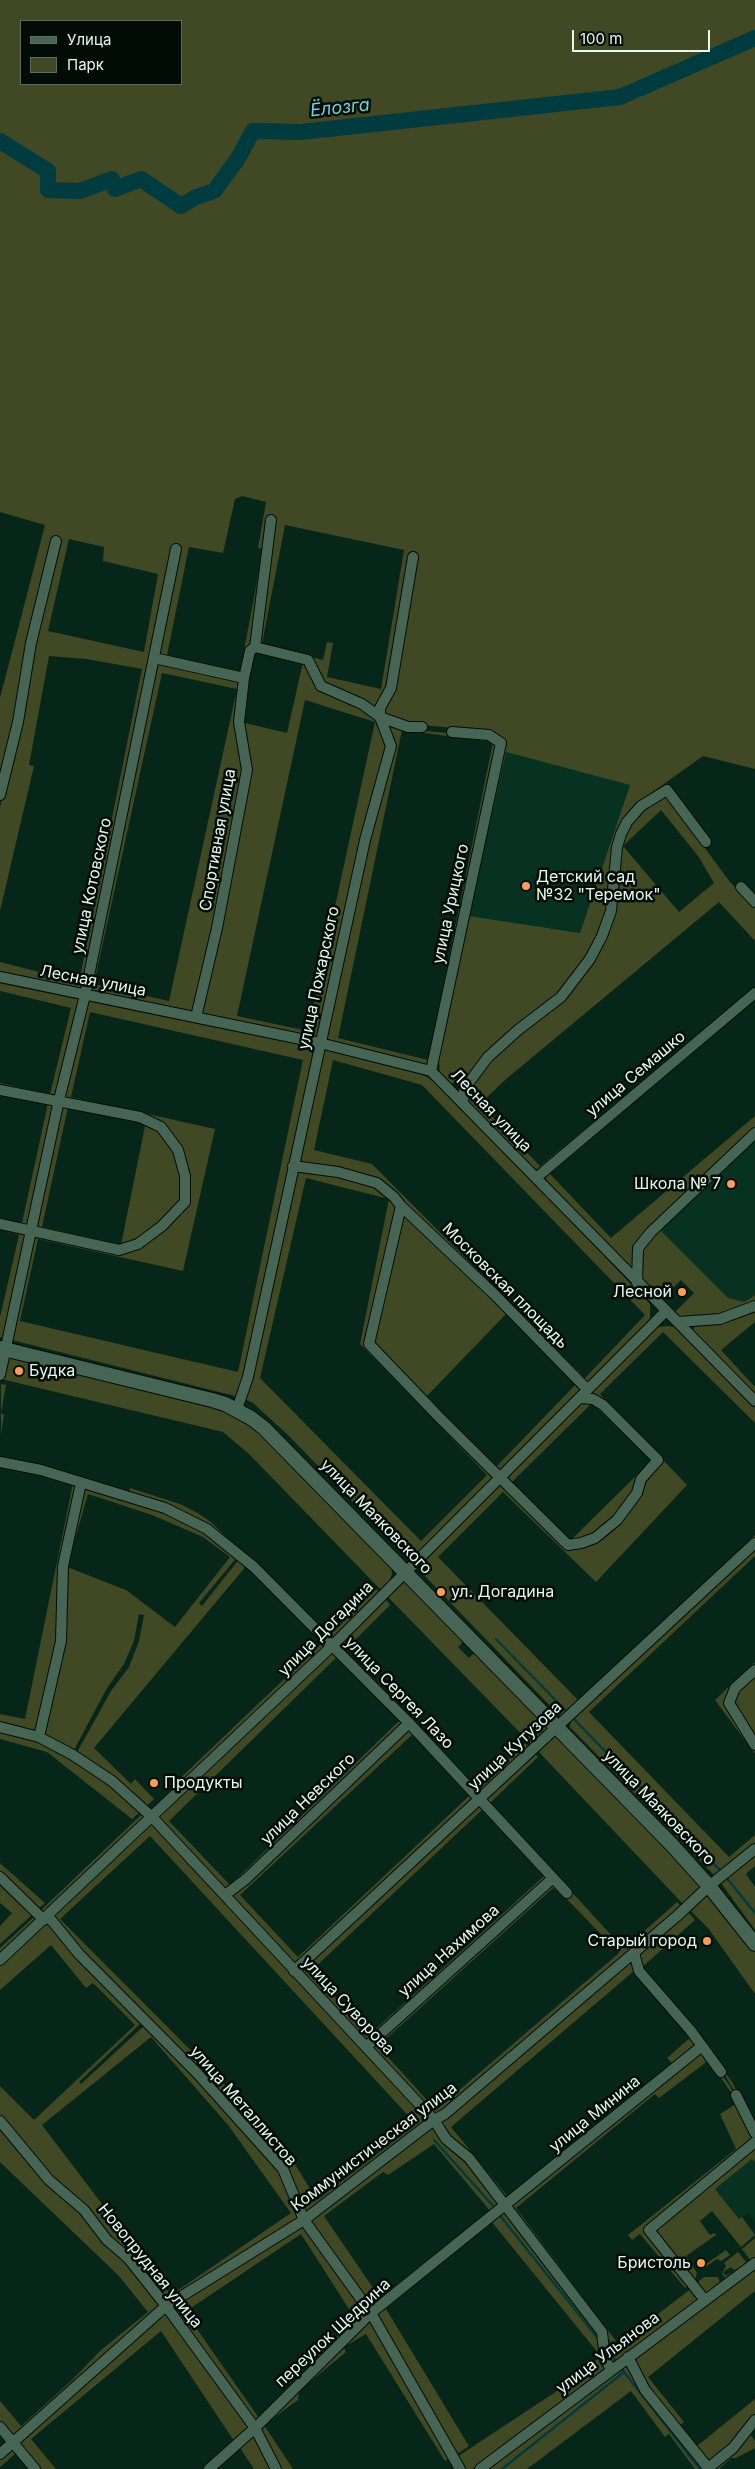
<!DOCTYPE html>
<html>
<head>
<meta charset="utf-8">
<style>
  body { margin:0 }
  #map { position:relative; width:755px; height:2469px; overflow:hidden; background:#062619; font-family:Inter,sans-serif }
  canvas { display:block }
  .legend { position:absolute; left:20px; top:20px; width:162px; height:65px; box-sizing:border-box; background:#020c07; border:1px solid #5d6a63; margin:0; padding:6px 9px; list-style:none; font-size:15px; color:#e6f8ee }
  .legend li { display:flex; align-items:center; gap:10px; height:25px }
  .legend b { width:25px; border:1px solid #5d6a63 }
  .scale { position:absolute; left:572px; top:30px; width:138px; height:22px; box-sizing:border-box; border:2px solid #e6f8ee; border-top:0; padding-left:6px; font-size:15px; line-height:18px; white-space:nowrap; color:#e6f8ee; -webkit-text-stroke:4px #020c07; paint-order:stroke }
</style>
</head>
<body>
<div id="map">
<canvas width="755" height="2469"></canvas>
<ul class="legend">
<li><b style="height:6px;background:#466555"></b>Улица</li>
<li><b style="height:14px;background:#404923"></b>Парк</li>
</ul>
<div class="scale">100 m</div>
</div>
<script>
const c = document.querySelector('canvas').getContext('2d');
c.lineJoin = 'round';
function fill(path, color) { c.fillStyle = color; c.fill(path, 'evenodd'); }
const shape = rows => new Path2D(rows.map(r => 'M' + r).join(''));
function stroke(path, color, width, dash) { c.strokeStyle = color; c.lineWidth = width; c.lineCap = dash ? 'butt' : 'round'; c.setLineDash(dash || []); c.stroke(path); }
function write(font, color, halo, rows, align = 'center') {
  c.font = font + ' Inter,sans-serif'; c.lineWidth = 5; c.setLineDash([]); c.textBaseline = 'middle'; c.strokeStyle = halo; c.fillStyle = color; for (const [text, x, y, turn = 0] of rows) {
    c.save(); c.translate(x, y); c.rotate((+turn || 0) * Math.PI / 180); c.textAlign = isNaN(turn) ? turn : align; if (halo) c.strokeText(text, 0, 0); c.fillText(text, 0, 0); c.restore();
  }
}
fill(shape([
  [506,752,630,784,580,933,469,916],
  [755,1138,755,1295,744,1302,728,1298,660,1230],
  [752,2159,755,2162,755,2223,748,2213,740,2219,715,2189]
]), '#073221');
fill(shape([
  [0,0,755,0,755,769,703,756,640,801,625,820,607,906,600,930,588,953,561,992,462,1084,451,1083,440,1073,438,1051,503,742,456,728,409,724,383,716,389,687,378,713,323,684,309,658,252,644,242,676,157,657,83,991,0,973,0,962,79,982,142,669,86,659,49,656,29,765,34,766,0,911,0,807,21,723,15,721,0,783,0,698,45,525,0,512],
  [21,21,181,21,181,84,21,84],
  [242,496,266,502,258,548,263,549,240,672,167,655,189,547,223,553,235,499],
  [285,525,404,550,381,689,327,677,333,643,327,642,323,660,262,644],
  [69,539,104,547,103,561,158,574,144,652,48,631],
  [506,752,630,785,580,933,469,916],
  [256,648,307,660,321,689,339,695,379,719,386,733,388,747,363,840,318,1039,200,1015,249,768,241,722,246,679,252,651],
  [255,651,303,662,287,733,241,722],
  [305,700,375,722,308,1031,237,1016],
  [157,661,241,680,244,772,215,927,193,1014,88,992],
  [162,673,237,689,169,1001,94,984],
  [385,721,407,729,488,737,498,744,431,1060,427,1066,324,1041,366,841,393,746,390,730],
  [402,730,493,742,428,1060,338,1038],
  [667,797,730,882,755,908,755,941,719,902,505,1080,480,1104,540,1166,755,988,755,990,540,1170,535,1169,470,1105,467,1099,468,1091,479,1072,520,1034,564,999,615,912,619,893,622,839,639,813,659,799],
  [661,810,698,856,714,883,679,912,623,846],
  [0,980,81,997,57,1097,0,1087,0,1083,50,1094,71,1008,0,991],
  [755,996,755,1000,550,1174,611,1238,755,1116,755,1129,634,1247,632,1270,548,1184,546,1178,547,1172],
  [87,998,316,1047,239,1397,8,1339,32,1234,120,1253,186,1202,187,1174,163,1125,61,1098],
  [90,1012,303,1060,238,1372,20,1321,38,1239,183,1271,215,1129,71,1097],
  [323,1048,419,1073,439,1083,650,1304,650,1318,644,1327,585,1384,378,1182,297,1164],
  [333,1060,422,1085,645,1315,585,1378,372,1164,314,1150],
  [56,1101,28,1228,0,1219,22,1223,48,1103],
  [61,1102,140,1119,160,1130,175,1151,183,1175,183,1200,138,1242,119,1248,33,1228],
  [68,1107,136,1120,145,1126,121,1245,42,1227],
  [296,1170,338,1174,376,1186,398,1207,367,1345,494,1477,413,1557,407,1558,289,1436,253,1403,243,1398],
  [306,1178,389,1199,360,1344,487,1475,421,1541,260,1378],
  [402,1211,493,1296,582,1388,498,1473,372,1343],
  [507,1313,576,1384,496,1467,426,1397],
  [0,1226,27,1231,3,1338,0,1337,0,1317,19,1235,0,1230],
  [660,1230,728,1298,744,1302,755,1295,755,1300,734,1310,710,1316,677,1317,674,1313,694,1293,681,1280,670,1291,666,1287,656,1296,642,1282,641,1257,644,1246],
  [755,1311,755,1322,721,1350,755,1387,755,1396,693,1331,695,1326,716,1325],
  [668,1326,678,1328,755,1408,755,1423,663,1332,600,1394,687,1485,596,1582,503,1492,438,1557,578,1700,755,1535,755,1539,567,1714,560,1716,418,1569,419,1562,650,1332,659,1327],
  [592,1403,651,1461,570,1541,511,1483],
  [10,1355,206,1403,248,1421,391,1563,392,1574,389,1582,382,1591,249,1454,223,1432,1,1379,5,1362],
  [1,1384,6,1385,1,1413,4,1415,1,1434],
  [73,1483,79,1485,61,1565,59,1640,37,1734,0,1725,0,1714,25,1719],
  [83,1486,163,1509,206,1531,238,1556,199,1603,202,1606,240,1558,323,1639,247,1565,94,1748,131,1784,135,1779,154,1799,145,1808,114,1779,76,1754,111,1691,129,1667,139,1641,144,1615,139,1614,134,1641,124,1664,107,1688,73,1752,42,1736,62,1641,65,1567],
  [88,1494,152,1515,203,1537,230,1557,175,1627,126,1590,67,1567],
  [130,1488,180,1504,196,1512,211,1522,257,1567,208,1527,129,1492],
  [755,1547,755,1556,589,1712,729,1857,755,1835,755,1843,714,1875,570,1727,571,1718,703,1598],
  [408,1581,461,1635,462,1643,458,1647,469,1658,473,1654,481,1656,550,1726,547,1732,533,1746,387,1596,399,1584],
  [376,1589,380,1593,331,1642,327,1638],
  [385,1598,390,1605,342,1653,336,1647],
  [324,1641,328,1644,184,1782,173,1785],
  [333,1649,406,1723,225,1892,158,1821,158,1816],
  [338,1656,400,1720,230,1885,169,1821],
  [755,1662,755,1754,715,1700],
  [409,1725,478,1799,295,1968,228,1895],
  [413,1734,470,1795,298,1957,240,1895],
  [0,1729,39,1740,111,1784,141,1811,132,1819,47,1752,0,1739],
  [558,1734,702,1886,684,1905,537,1750,551,1737],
  [525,1743,531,1749,481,1796,476,1791],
  [534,1753,538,1757,490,1803,624,1949,677,1902,682,1907,435,2117,370,2046,552,1880,484,1799],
  [553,1888,564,1896,619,1953,436,2110,378,2046],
  [481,1802,550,1878,367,2044,298,1970],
  [483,1809,544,1876,369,2035,311,1971],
  [143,1813,145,1819,44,1914,39,1912],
  [150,1824,156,1825,430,2120,307,2216,285,2168,81,1952,54,1920,54,1915],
  [150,1836,416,2124,317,2200,280,2140,60,1919],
  [755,1854,755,1866,746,1874,755,1887,755,1930,721,1883],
  [0,1863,45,1903,37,1910,0,1874],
  [0,1881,33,1914,0,1944,0,1926,12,1913,0,1903],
  [708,1893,755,1950,755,1994,708,1928,688,1908],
  [686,1910,695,1920,640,1969,697,2033,732,2082,755,2126,719,2065,640,1968,638,1952],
  [35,1916,37,1921,0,1955,0,1948],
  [50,1924,142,2022,79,2082,81,2084,146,2024,281,2171,301,2217,166,2304,51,2178,0,2116,0,2086,34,2120,135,2025,93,1983,86,1988,51,1945,0,1990,0,1966,45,1925],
  [151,2037,228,2125,291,2213,171,2295,42,2125],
  [632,1958,700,2046,507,2202,447,2137,437,2121],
  [634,1971,692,2036,667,2058,673,2064,508,2197,451,2127],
  [702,2048,730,2086,755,2136,755,2162,752,2159,715,2189,739,2219,742,2217,755,2235,741,2247,712,2211,700,2221,710,2235,714,2233,716,2235,686,2256,697,2273,695,2280,685,2288,640,2234,632,2240,628,2235,736,2149,720,2114,736,2104,734,2097,709,2060,659,2098,655,2094,516,2208,616,2341,606,2349,606,2341,510,2206],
  [433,2123,467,2159,502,2204,372,2311,311,2225,310,2220],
  [434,2144,491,2212,424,2266,422,2264,380,2298,324,2216,383,2172,388,2175],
  [0,2125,126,2259,163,2307,14,2441,0,2423,0,2401,21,2426,70,2382,101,2350,148,2312,119,2276,0,2162],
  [503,2210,599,2333,601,2352,599,2354,491,2221,386,2309,469,2446,457,2454,374,2313],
  [301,2226,306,2227,368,2314,320,2358,317,2353,356,2320,301,2234,185,2312,259,2418,255,2426,169,2308],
  [755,2238,755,2258,751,2261,742,2249],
  [726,2250,730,2255,721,2261,717,2259,703,2269,700,2268],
  [738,2252,748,2264,734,2270,731,2267,723,2272,726,2276,731,2272,727,2278,725,2278,722,2273,726,2266,724,2263],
  [755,2268,755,2291,648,2377,684,2422,680,2425,697,2446,755,2399,755,2417,732,2447,709,2465,647,2388,637,2365,636,2355],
  [704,2277,718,2277,720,2283,704,2295,699,2287,699,2281],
  [692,2288,699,2298,611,2364,607,2353],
  [166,2310,252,2428,206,2469,203,2469,234,2441,161,2331,31,2439,56,2469,38,2469,16,2443],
  [370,2316,451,2457,445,2461,366,2334,344,2347,346,2352,299,2391,298,2400,264,2425,293,2469,278,2469,257,2429],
  [602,2356,605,2368,472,2469,466,2469,462,2465,457,2457,554,2393],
  [623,2365,630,2367,705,2469,695,2469,669,2434,665,2437,631,2391,527,2469,486,2469],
  [753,2426,750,2434,755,2441,755,2448,736,2458,731,2458,719,2469,711,2469],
  [254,2431,274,2469,254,2469,240,2448],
  [13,2447,32,2469,28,2469,15,2454,0,2467,0,2458]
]), '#404923');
stroke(shape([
  [496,1639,568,1713],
  [572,1717,721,1871],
  [725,1876,755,1913],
  [434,2140,495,2208],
  [498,2213,596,2336,600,2338],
  [605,2339,609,2341,613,2357,618,2364],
  [621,2368,700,2469],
  [502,2469,624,2372]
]), '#003b40', 2.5);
stroke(shape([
  [0,141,48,171,48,190,80,191,112,179,115,189,141,179,181,206,196,197,214,191,237,160,253,131,301,132,620,97,755,38]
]), '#003b40', 16);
const street = shape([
  [255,647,308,660,321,686,362,704,380,717,408,727,422,727],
  [154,658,244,678],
  [0,795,18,722,31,643,56,541],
  [741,887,755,902],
  [0,977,320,1043,431,1071,755,1401],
  [196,1017,217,928,247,770,239,722,244,678,250,651,255,647,271,520],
  [431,1071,501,743,489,735,452,732],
  [0,1090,140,1117,161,1127,178,1150,185,1176,185,1202,162,1226,138,1244,119,1250,0,1224],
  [463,1103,464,1089,488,1057,518,1030,561,997,590,959,602,936,611,911,617,847,621,834,627,822,641,806,667,790,706,842],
  [293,1166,338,1172,377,1183,394,1197,401,1206,495,1295,587,1389],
  [536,1178,755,993],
  [401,1206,369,1344,439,1417,568,1545,581,1543,595,1538,617,1520,637,1493,641,1479,658,1460,603,1405,593,1399,579,1398],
  [637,1283,638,1248,651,1232,755,1133],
  [678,1322,720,1319,755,1306],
  [0,1375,59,1100,85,995,176,549],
  [237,1409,248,1377,365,840,391,746,380,717,380,708,391,688,413,557],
  [0,1462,41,1470,165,1508,207,1529,254,1567,409,1723,567,1893],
  [755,1670,735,1688,729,1703,755,1745],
  [0,1727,39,1737,73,1755,112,1781,152,1817,434,2120,446,2139,469,2158,602,2332,605,2360,611,2369],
  [39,1737,61,1641,63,1566,81,1483],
  [0,1877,44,1920],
  [225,1895,246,1879,409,1723],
  [48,1916,79,1954,197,2073,283,2169,304,2220,371,2313,460,2469],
  [634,1953,639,1971,691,2031,721,2072],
  [0,1960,332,1646,665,1312],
  [294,1971,755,1543],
  [366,2047,553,1878],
  [736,2095,755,2133],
  [0,2121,49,2180,84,2210,107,2240,128,2258,166,2306,255,2428,276,2469],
  [704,2299,649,2230,755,2142],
  [628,2357,645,2390,709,2469],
  [0,2427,35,2469],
  [0,2454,166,2306,304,2220,434,2120,445,2114,677,1916,709,1886,755,1849],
  [209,2469,255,2428,371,2313,702,2046],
  [480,2469,755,2263],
  [707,2469,733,2448,755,2420]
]);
const secondary = shape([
  [0,1348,212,1400,225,1404,251,1418,264,1428,672,1845,709,1886,755,1944]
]);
stroke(street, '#000e06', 12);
stroke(secondary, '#000e06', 16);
stroke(street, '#466555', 10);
stroke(secondary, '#466555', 14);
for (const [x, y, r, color] of [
  [526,886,5,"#fc9d53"],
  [731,1184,5,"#fc9d53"],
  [682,1292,5,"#fc9d53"],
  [19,1371,5,"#fc9d53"],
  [441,1592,5,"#fc9d53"],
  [154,1783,5,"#fc9d53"],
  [707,1941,5,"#fc9d53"],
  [701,2263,5,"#fc9d53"]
]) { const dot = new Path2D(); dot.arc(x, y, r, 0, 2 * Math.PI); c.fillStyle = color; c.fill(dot); stroke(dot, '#020c07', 2); }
write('16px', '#e6f8ee', '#020c07', [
  ["Спортивная улица",218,840,-80],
  ["улица Котовского",92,886,-78],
  ["улица Урицкого",451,904,-78],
  ["улица Пожарского",319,978,-78],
  ["Лесная улица",93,981,11],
  ["улица Семашко",636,1074,-40],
  ["Лесная улица",491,1111,46],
  ["Московская площадь",505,1286,45],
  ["улица Маяковского",376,1517,46],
  ["улица Догадина",326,1629,-45],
  ["улица Сергея Лазо",399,1693,46],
  ["улица Кутузова",515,1746,-43],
  ["улица Невского",308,1799,-44],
  ["улица Маяковского",659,1808,46],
  ["улица Нахимова",449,1951,-42],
  ["улица Суворова",348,2006,47],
  ["улица Металлистов",243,2106,49],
  ["улица Минина",595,2114,-39],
  ["Коммунистическая улица",374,2147,-37],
  ["Новопрудная улица",150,2266,51],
  ["переулок Щедрина",333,2333,-43],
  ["улица Ульянова",608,2353,-37]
]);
write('16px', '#e6f8ee', '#020c07', [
  ["Детский сад",536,877],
  ["№32 \"Теремок\"",536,895],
  ["Школа № 7",721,1184,"right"],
  ["Лесной",672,1292,"right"],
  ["Будка",29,1371],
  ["ул. Догадина",451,1592],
  ["Продукты",164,1783],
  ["Старый город",697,1941,"right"],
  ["Бристоль",691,2263,"right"]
], 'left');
write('italic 18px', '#6ad4de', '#020c07', [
  ["Ёлозга",340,108,-6]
]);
</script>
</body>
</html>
